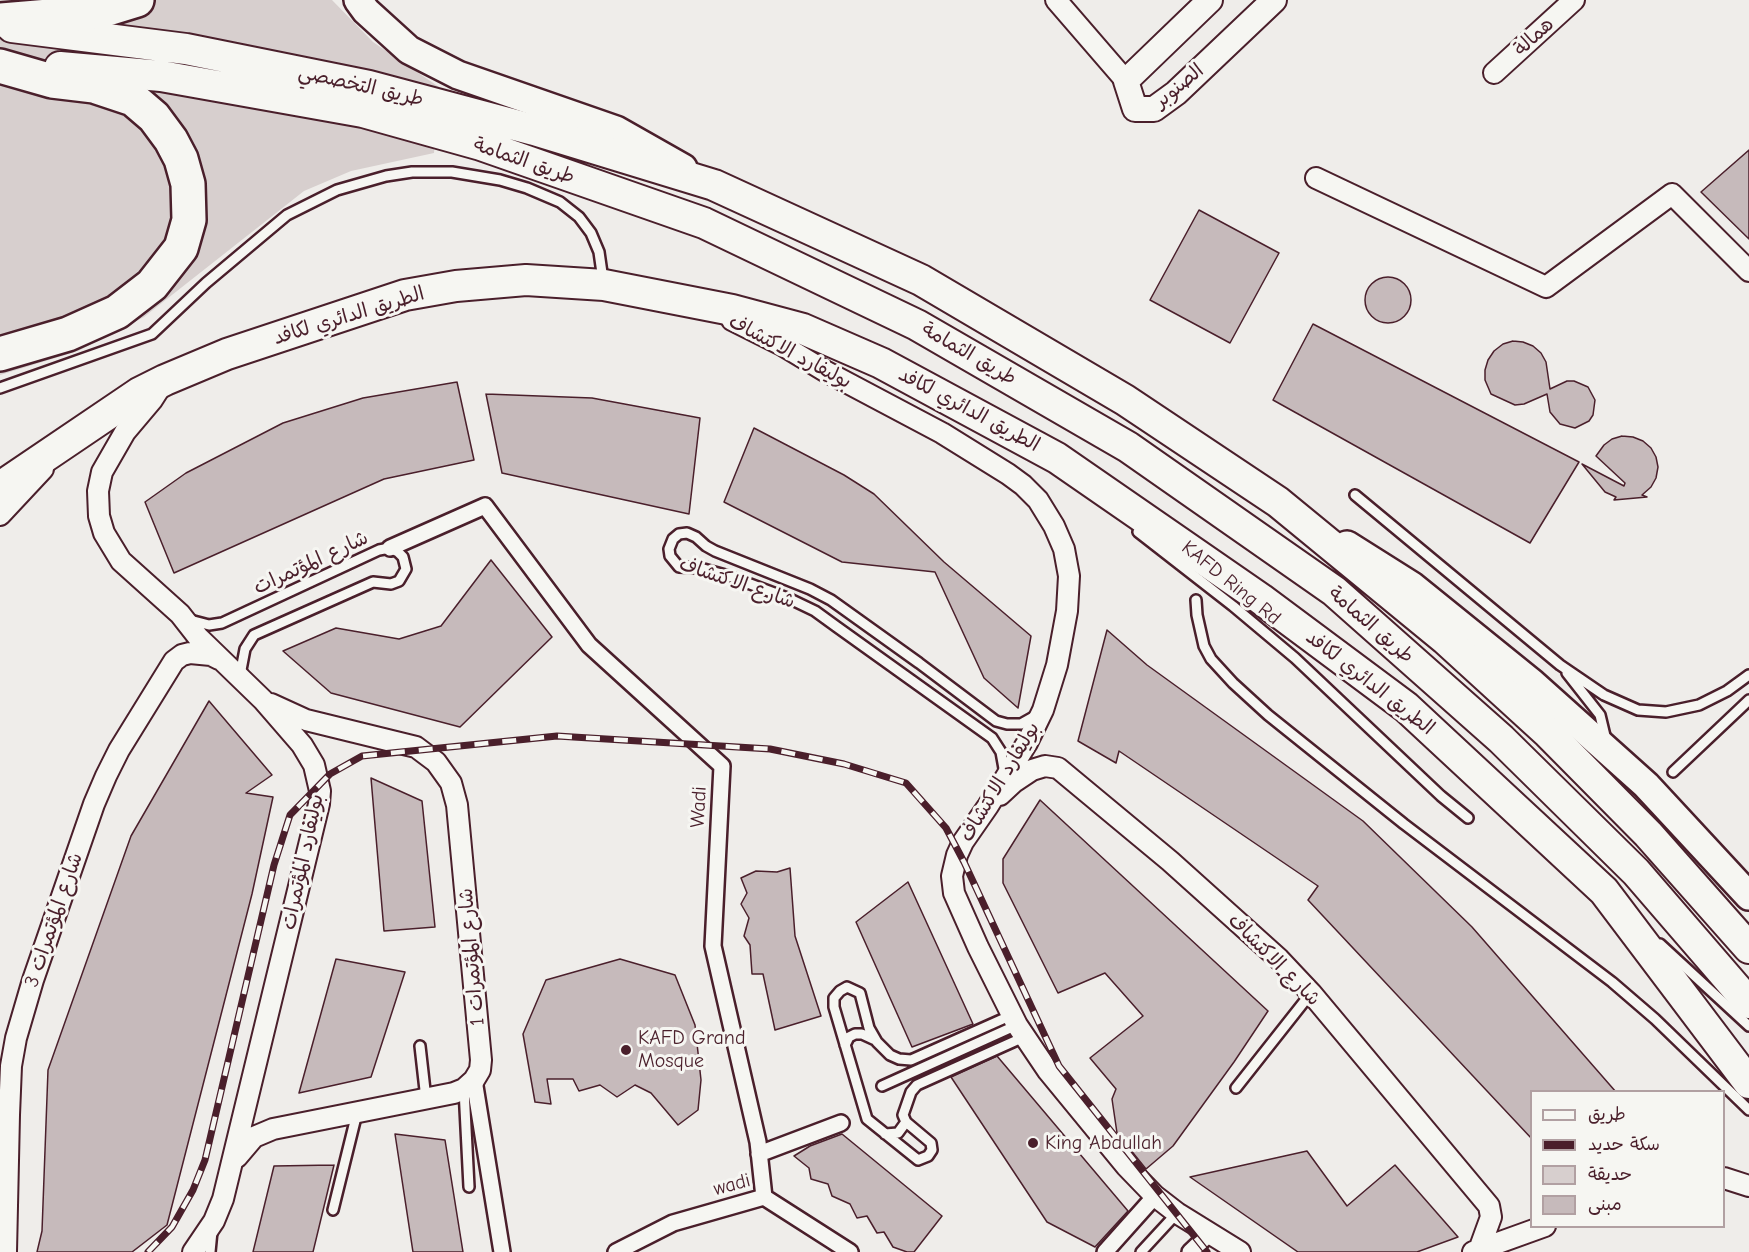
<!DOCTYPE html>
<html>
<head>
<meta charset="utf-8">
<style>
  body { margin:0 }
  #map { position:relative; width:1749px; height:1252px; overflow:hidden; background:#efedea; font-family:"Comic Neue","Playpen Sans Arabic",sans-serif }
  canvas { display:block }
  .legend { position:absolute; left:1530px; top:1090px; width:195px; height:138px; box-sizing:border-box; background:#f6f6f2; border:2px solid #b1a0a2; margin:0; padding:8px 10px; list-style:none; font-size:18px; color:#4a1f2b }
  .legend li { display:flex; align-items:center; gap:12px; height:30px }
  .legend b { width:30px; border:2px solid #b1a0a2 }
</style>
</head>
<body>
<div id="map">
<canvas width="1749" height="1252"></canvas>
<ul class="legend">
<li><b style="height:8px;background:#f6f6f2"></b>طريق</li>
<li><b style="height:8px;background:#4a1f2b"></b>سكة حديد</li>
<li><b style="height:16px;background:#d7cfce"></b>حديقة</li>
<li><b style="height:16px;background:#c6babb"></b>مبنى</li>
</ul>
</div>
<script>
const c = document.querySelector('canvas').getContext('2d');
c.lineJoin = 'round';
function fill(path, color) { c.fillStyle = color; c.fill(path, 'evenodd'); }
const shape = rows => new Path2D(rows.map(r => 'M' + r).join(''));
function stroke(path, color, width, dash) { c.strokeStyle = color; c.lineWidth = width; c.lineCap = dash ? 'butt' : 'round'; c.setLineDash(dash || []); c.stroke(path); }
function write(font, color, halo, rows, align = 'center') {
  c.font = font + ' "Comic Neue","Playpen Sans Arabic",sans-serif'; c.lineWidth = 6; c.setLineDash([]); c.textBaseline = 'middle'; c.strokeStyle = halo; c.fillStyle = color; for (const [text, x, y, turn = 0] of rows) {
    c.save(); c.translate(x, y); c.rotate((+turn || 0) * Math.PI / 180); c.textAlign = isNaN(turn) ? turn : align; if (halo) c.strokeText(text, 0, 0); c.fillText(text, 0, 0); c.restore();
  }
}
fill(shape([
  [0,0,332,0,373,42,439,87,434,153,351,171,304,191,144,317,78,351,0,375]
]), '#d7cfce');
const building = shape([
  [1749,150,1749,239,1701,192,1749,150],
  [1199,210,1279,253,1230,343,1150,300,1199,210],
  '1365 300a23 23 0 1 1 46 0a23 23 0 1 1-46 0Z',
  [1313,324,1579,462,1530,543,1273,400,1313,324],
  [1513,341,1523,342,1533,346,1541,353,1546,362,1550,389,1567,381,1574,381,1588,387,1595,400,1593,415,1589,421,1575,428,1560,424,1550,412,1547,394,1524,404,1515,405,1491,394,1485,380,1485,370,1488,360,1494,351,1503,344,1513,341],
  [457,382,474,460,384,479,174,573,145,502,186,473,283,423,363,398,457,382],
  [486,394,592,398,700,418,689,514,502,473,486,394],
  [754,428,844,475,874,494,944,562,1031,636,1018,708,984,678,935,572,842,562,724,502,754,428],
  [1622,436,1633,437,1643,441,1651,448,1656,457,1658,467,1656,478,1651,487,1642,495,1647,497,1614,500,1616,497,1605,492,1582,464,1624,486,1625,483,1596,456,1604,445,1612,439,1622,436],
  [491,560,552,637,460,727,331,693,283,651,336,628,399,639,441,626,491,560],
  [1107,630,1147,665,1363,821,1472,927,1616,1092,1532,1092,1532,1139,1308,900,1318,886,1119,751,1116,763,1078,741,1107,630],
  [209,701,272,775,246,793,273,797,252,894,167,1225,132,1252,37,1252,42,1231,48,1070,131,836,209,701],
  [371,778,422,801,435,927,384,931,371,778],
  [1040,800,1268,1011,1234,1062,1173,1146,1146,1169,1117,1133,1112,1099,1116,1089,1090,1058,1143,1016,1105,973,1058,993,1003,883,1003,859,1040,800],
  [790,868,795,936,821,1016,775,1030,763,974,752,974,750,945,744,936,749,918,741,904,747,893,741,878,756,871,777,872,790,868],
  [908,882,973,1024,912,1047,856,922,908,882],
  [336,959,405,972,371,1077,299,1093,336,959],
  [620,959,675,975,695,1025,701,1080,698,1110,678,1125,651,1093,635,1085,617,1097,600,1085,579,1091,573,1079,547,1079,551,1104,535,1102,523,1034,546,980,620,959],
  [997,1056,1128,1211,1095,1247,1047,1222,951,1077,997,1056],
  [395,1134,445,1140,463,1252,413,1252,395,1134],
  [842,1134,942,1216,914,1252,907,1252,893,1247,884,1232,877,1233,867,1216,857,1218,850,1204,832,1196,828,1184,811,1179,809,1168,794,1156,810,1146,842,1134],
  [1307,1151,1347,1206,1395,1165,1458,1237,1417,1252,1298,1252,1190,1177,1307,1151],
  [334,1165,313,1252,253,1252,274,1166,334,1165]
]);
fill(building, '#c6babb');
stroke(building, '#4a1f2b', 1.5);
const service = shape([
  [0,388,152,334,206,283,287,215,337,190,386,176,412,172,452,172,500,180,527,188,560,202,579,217,591,233,599,252,603,280],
  [1355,495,1560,665,1604,695,1638,710,1666,712,1699,705,1727,691,1749,675],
  [1138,532,1233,606,1295,658,1441,796,1468,818],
  [1196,600,1197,615,1204,646,1211,659,1233,683,1268,715,1404,824,1612,982,1655,1019,1749,1110],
  [190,620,209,625,222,623,379,550,390,548,398,552,403,557,406,569,399,581,391,584,373,582,254,635,245,649,241,670,244,677],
  [1567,673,1600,715,1606,740],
  [1673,772,1749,700],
  [1005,774,1001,752,992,738,837,627,815,611,790,599,729,576,700,568,679,567,670,556,669,549,673,539,679,534,687,533,696,537,706,546,715,551,810,589,831,600,919,663,996,721,1007,724,1021,724,1037,715],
  [1660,944,1749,1026],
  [1012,1015,911,1060,899,1059,890,1055,877,1042,869,1028,860,993,847,987,840,991,834,998,834,1007,867,1119,918,1160,928,1156,932,1150,931,1143,906,1122,903,1115,911,1092,917,1085,1024,1037],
  [845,1045,849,1037,855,1034,862,1034,875,1040],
  [420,1046,426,1099],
  [882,1086,1017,1025],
  [1236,1088,1311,993],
  [464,1089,469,1187],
  [885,1134,898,1133,906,1122],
  [333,1210,357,1113],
  [210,1252,212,1231],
  [1141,1252,1177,1213]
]);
const pedestrian = shape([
  [390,548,485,506,589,645,722,766,713,946,758,1142,764,1197],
  [474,1080,502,1252],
  [759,1154,841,1123],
  [616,1252,673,1223,764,1197,850,1252],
  [1105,1252,1155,1196],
  [1190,1252,1210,1233]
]);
const minor = shape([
  [1056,0,1126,81],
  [1494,73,1574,0],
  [1316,178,1546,287,1672,194,1749,271],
  [732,320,782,345,825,371,942,433,1008,474,1023,485,1038,500,1054,526,1064,549,1069,576,1067,611,1057,665,1043,710,1027,743,988,806,963,842,957,855,952,876,954,893,978,947,1017,1025,1048,1071,1126,1166,1155,1196,1177,1213,1240,1252],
  [161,386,152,400,125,432,102,472,98,491,99,516,104,533,121,561,180,614,198,637,263,700,302,745,314,765,320,791,319,804,223,1199,214,1221,193,1252],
  [0,515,43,469],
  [1000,795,1014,782,1032,770,1045,766,1058,768,1170,861,1279,959,1311,993,1489,1206,1491,1217,1479,1250],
  [237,1157,254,1137,273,1129,454,1093,464,1089,474,1080,480,1070,481,1060,457,805,451,783,436,762,416,747,306,720,271,704],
  [1724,1178,1749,1186],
  [6,1252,9,1115,11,1066,16,1038,33,980,94,804,106,776,119,750,174,661,182,655,190,653,211,655,219,659],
  [1473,1252,1545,1226]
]);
const tertiary = shape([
  [1210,0,1126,81,1135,109,1154,109,1176,93,1274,0]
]);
const secondary = shape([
  [358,0,366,11,409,50,458,75,616,130,683,168],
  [1347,545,1412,586,1532,683,1646,785,1749,896]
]);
const primary = shape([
  [12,27,186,49,369,86,534,130,714,185,921,280,1125,400,1278,502,1445,639,1548,733,1648,834,1749,948],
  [60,67,161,76,363,112,481,145,704,223,917,325,1128,447,1334,591,1501,739,1636,872,1749,1003],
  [0,487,139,393,165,380,227,354,405,295,456,286,526,280,604,285,732,310,803,329,881,363,1057,458,1261,599,1406,707,1604,891,1749,1083]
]);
const motorway = shape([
  [0,20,98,12,137,0],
  [0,66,52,81,94,86,133,99,154,117,171,140,181,159,188,184,189,220,181,248,152,285,117,312,68,334,0,354]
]);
stroke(service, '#4a1f2b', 14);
stroke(pedestrian, '#4a1f2b', 20);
stroke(minor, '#4a1f2b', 24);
stroke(tertiary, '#4a1f2b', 28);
stroke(secondary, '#4a1f2b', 32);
stroke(primary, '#4a1f2b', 34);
stroke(motorway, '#4a1f2b', 38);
stroke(service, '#f6f6f2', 9);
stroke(pedestrian, '#f6f6f2', 15);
stroke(minor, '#f6f6f2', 20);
stroke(tertiary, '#f6f6f2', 24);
stroke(secondary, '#f6f6f2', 27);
stroke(primary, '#f6f6f2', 30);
stroke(motorway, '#f6f6f2', 33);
const rail = shape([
  [148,1252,172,1227,193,1190,205,1160,274,865,290,815,330,774,362,756,557,736,770,749,844,764,906,783,946,828,964,862,1059,1066,1207,1252]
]);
stroke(rail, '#4a1f2b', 7);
stroke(rail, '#f6f6f2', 4.5, [14]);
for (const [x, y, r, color] of [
  [626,1050,6,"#4a1f2b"],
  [1033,1143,6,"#4a1f2b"]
]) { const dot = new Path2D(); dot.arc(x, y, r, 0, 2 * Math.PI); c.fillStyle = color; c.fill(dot); stroke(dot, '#f6f6f2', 2); }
write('20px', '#4a1f2b', '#f6f6f2', [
  ["همالة",1534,37,-43],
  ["طريق التخصصي",361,86,13],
  ["الصنوبر",1179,86,-39],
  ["طريق الثمامة",524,161,19],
  ["الطريق الدائري لكافد",349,316,-17],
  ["بوليفارد الاكتشاف",790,352,28],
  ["طريق الثمامة",969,354,30],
  ["الطريق الدائري لكافد",969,410,28],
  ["شارع المؤتمرات",311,563,-25],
  ["شارع الاكتشاف",737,583,19],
  ["KAFD Ring Rd",1231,583,39],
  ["طريق الثمامة",1371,625,41],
  ["الطريق الدائري لكافد",1370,683,38],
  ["بوليفارد الاكتشاف",1000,782,-59],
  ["Wadi",699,807,-87],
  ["بوليفارد المؤتمرات",303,862,-78],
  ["شارع المؤتمرات 3",54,920,-71],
  ["شارع المؤتمرات 1",472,957,-95],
  ["شارع الاكتشاف",1274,960,45],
  ["wadi",732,1185,-15]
]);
write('20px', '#4a1f2b', '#f6f6f2', [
  ["KAFD Grand",638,1038],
  ["Mosque",638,1061],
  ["King Abdullah",1045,1143]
], 'left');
</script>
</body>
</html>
